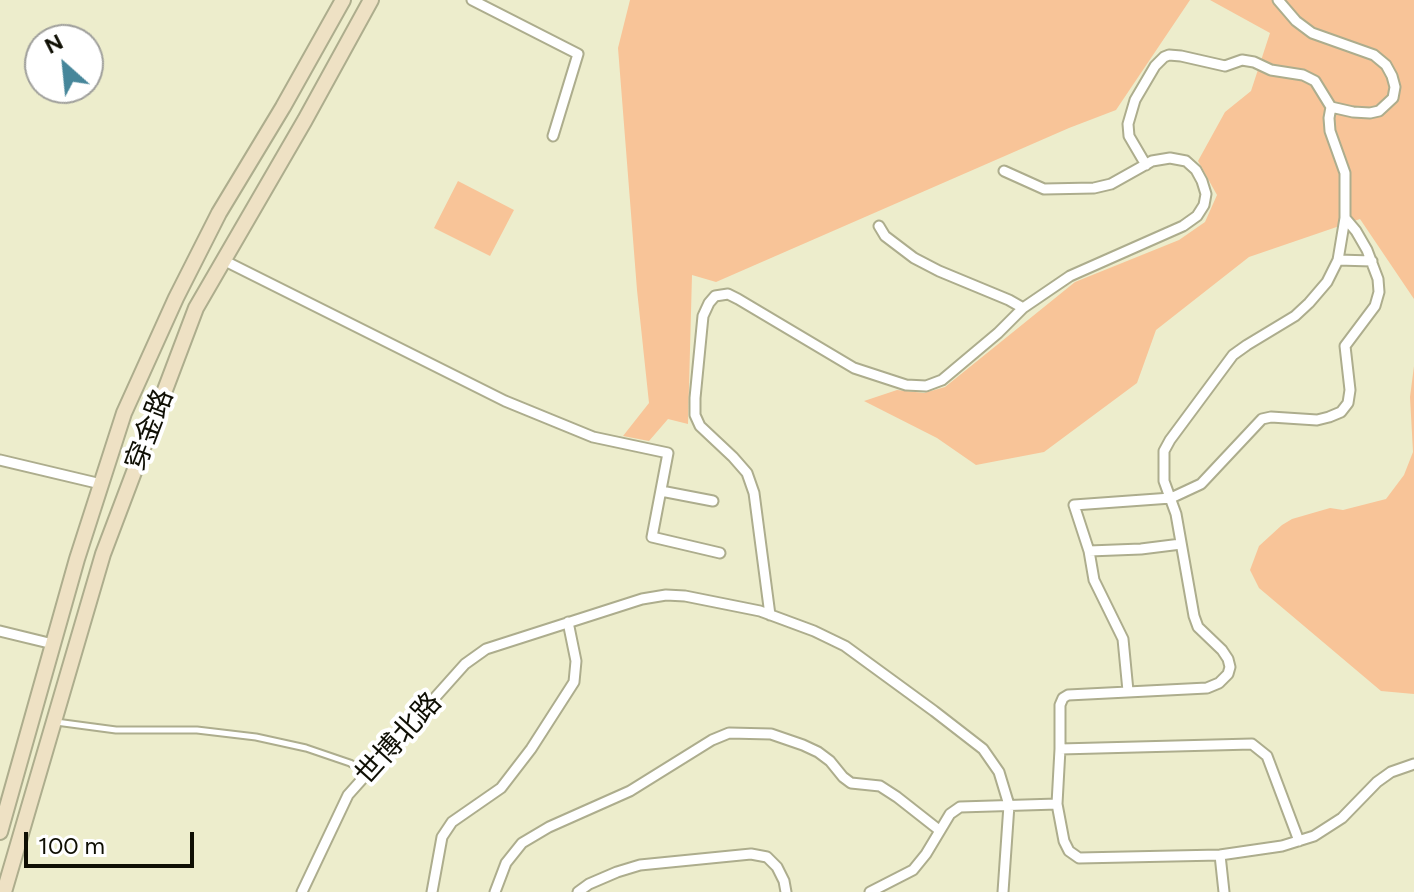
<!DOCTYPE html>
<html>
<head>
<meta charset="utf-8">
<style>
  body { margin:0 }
  #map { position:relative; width:1414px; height:892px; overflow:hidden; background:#ededcc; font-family:Figtree,sans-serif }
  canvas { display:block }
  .north { position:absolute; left:24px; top:24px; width:80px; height:80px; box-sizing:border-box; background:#fff; border:2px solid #9f9f9b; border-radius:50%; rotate:333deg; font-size:22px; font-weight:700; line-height:32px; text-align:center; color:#0f0f04 }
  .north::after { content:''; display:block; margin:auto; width:28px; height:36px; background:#46869a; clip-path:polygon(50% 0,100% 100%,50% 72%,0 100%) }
  .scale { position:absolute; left:24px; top:832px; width:170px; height:36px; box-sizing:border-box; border:4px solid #0f0f04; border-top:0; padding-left:10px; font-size:24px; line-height:28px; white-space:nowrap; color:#0f0f04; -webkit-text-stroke:6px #fff; paint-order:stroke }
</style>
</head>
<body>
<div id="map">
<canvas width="1414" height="892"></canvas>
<div class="north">N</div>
<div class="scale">100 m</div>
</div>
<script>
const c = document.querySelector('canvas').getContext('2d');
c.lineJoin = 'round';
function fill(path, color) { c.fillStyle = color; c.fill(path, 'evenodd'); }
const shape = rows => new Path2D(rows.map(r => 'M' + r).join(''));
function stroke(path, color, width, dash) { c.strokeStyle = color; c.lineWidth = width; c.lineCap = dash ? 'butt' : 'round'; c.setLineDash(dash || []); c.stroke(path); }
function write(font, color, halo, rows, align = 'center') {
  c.font = font + ' Figtree,"Noto Sans SC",sans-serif'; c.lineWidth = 8; c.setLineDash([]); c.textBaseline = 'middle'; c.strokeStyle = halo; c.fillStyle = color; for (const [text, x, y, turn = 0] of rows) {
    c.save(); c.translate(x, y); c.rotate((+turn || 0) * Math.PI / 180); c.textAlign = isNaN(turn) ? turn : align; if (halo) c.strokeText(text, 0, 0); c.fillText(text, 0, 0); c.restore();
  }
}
fill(shape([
  [630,0,1190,0,1116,110,1069,128,716,282,692,275,688,424,668,419,649,441,623,436,649,403,637,290,618,48],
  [1210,0,1414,0,1414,299,1360,219,1249,257,1156,330,1137,383,1044,452,976,465,937,438,864,401,897,390,924,393,945,387,1075,282,1179,240,1205,222,1217,195,1198,161,1225,112,1251,91,1270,33],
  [458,181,514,210,490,256,434,228],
  [1414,366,1414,694,1381,691,1259,588,1250,570,1259,546,1282,525,1292,519,1330,508,1343,510,1386,499,1404,475,1413,452,1410,397]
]), '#f8c498');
const lane = shape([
  [56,722,116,730,197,730,256,737,306,748,350,763,367,773]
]);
const street = shape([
  [472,0,578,54,553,136],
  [1278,0,1296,21,1312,33,1374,55,1386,65,1392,76,1395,87,1393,98,1379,111,1370,113,1353,112,1331,107],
  [1146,165,1129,136,1128,124,1135,100,1155,66,1164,57,1169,55,1181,56,1225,66,1242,60,1254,62,1271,70,1303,75,1315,81,1331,107,1329,118,1330,131,1345,173,1345,218,1338,260,1327,282,1309,303,1295,316,1247,345,1233,355,1170,440,1164,451,1164,481,1176,514,1194,616,1198,627,1222,650,1228,659,1230,667,1228,674,1219,683,1207,688,1068,695,1063,698,1060,705,1060,749,1057,804,1064,841,1069,851,1079,858,1220,855,1282,846,1314,836,1342,818,1377,782,1391,772,1414,764],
  [879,226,885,236,914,258,939,271,1009,300,1023,308],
  [223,260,505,401,593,437,668,453,652,537,720,553],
  [1338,260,1372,261],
  [0,460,101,484],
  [661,491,713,501],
  [1089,551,1141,549,1181,544],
  [770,615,754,493,747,473,733,457,700,426,695,415,695,398,703,316,709,303,715,296,728,294,738,299,854,368,906,385,926,386,942,380,998,333,1023,308,1070,276,1183,226,1197,216,1204,205,1206,194,1202,181,1196,170,1186,161,1170,158,1152,161,1111,184,1094,188,1044,189,1004,171],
  [0,631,53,644],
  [1128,691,1123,639,1094,580,1089,551,1074,505,1171,498,1201,484,1262,419,1271,417,1317,420,1329,417,1341,412,1348,403,1350,390,1345,346,1375,306,1379,292,1378,279,1367,250,1356,231,1345,218],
  [1060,749,1252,744,1267,756,1299,841],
  [1220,855,1224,892],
  [302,892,348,795,465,664,486,649,642,599,666,595,685,596,760,611,814,631,845,646,934,711,983,749,999,772,1009,805,1003,892],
  [432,892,442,837,452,822,501,788,531,749,574,682,576,661,568,622],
  [495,892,506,863,522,843,549,827,630,791,712,740,729,733,771,734,803,745,818,752,830,761,843,777,851,783,880,786,897,797,939,830],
  [578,892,589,884,617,872,640,865,751,854,767,857,777,867,784,881,786,892],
  [870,892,913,870,926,854,950,814,960,807,1057,804]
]);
const secondary = shape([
  [0,832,77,559,124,413,176,298,219,213,283,107,343,0],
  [4,892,103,554,196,308,305,120,371,0]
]);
stroke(lane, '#adad8d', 9);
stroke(street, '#adad8d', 13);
stroke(secondary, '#adad8d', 18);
stroke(lane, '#fff', 5);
stroke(street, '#fff', 9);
stroke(secondary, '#eee1c4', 14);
write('28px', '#0f0f04', '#fff', [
  ["穿金路",150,430,-69],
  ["世博北路",399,739,-48]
]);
</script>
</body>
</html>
